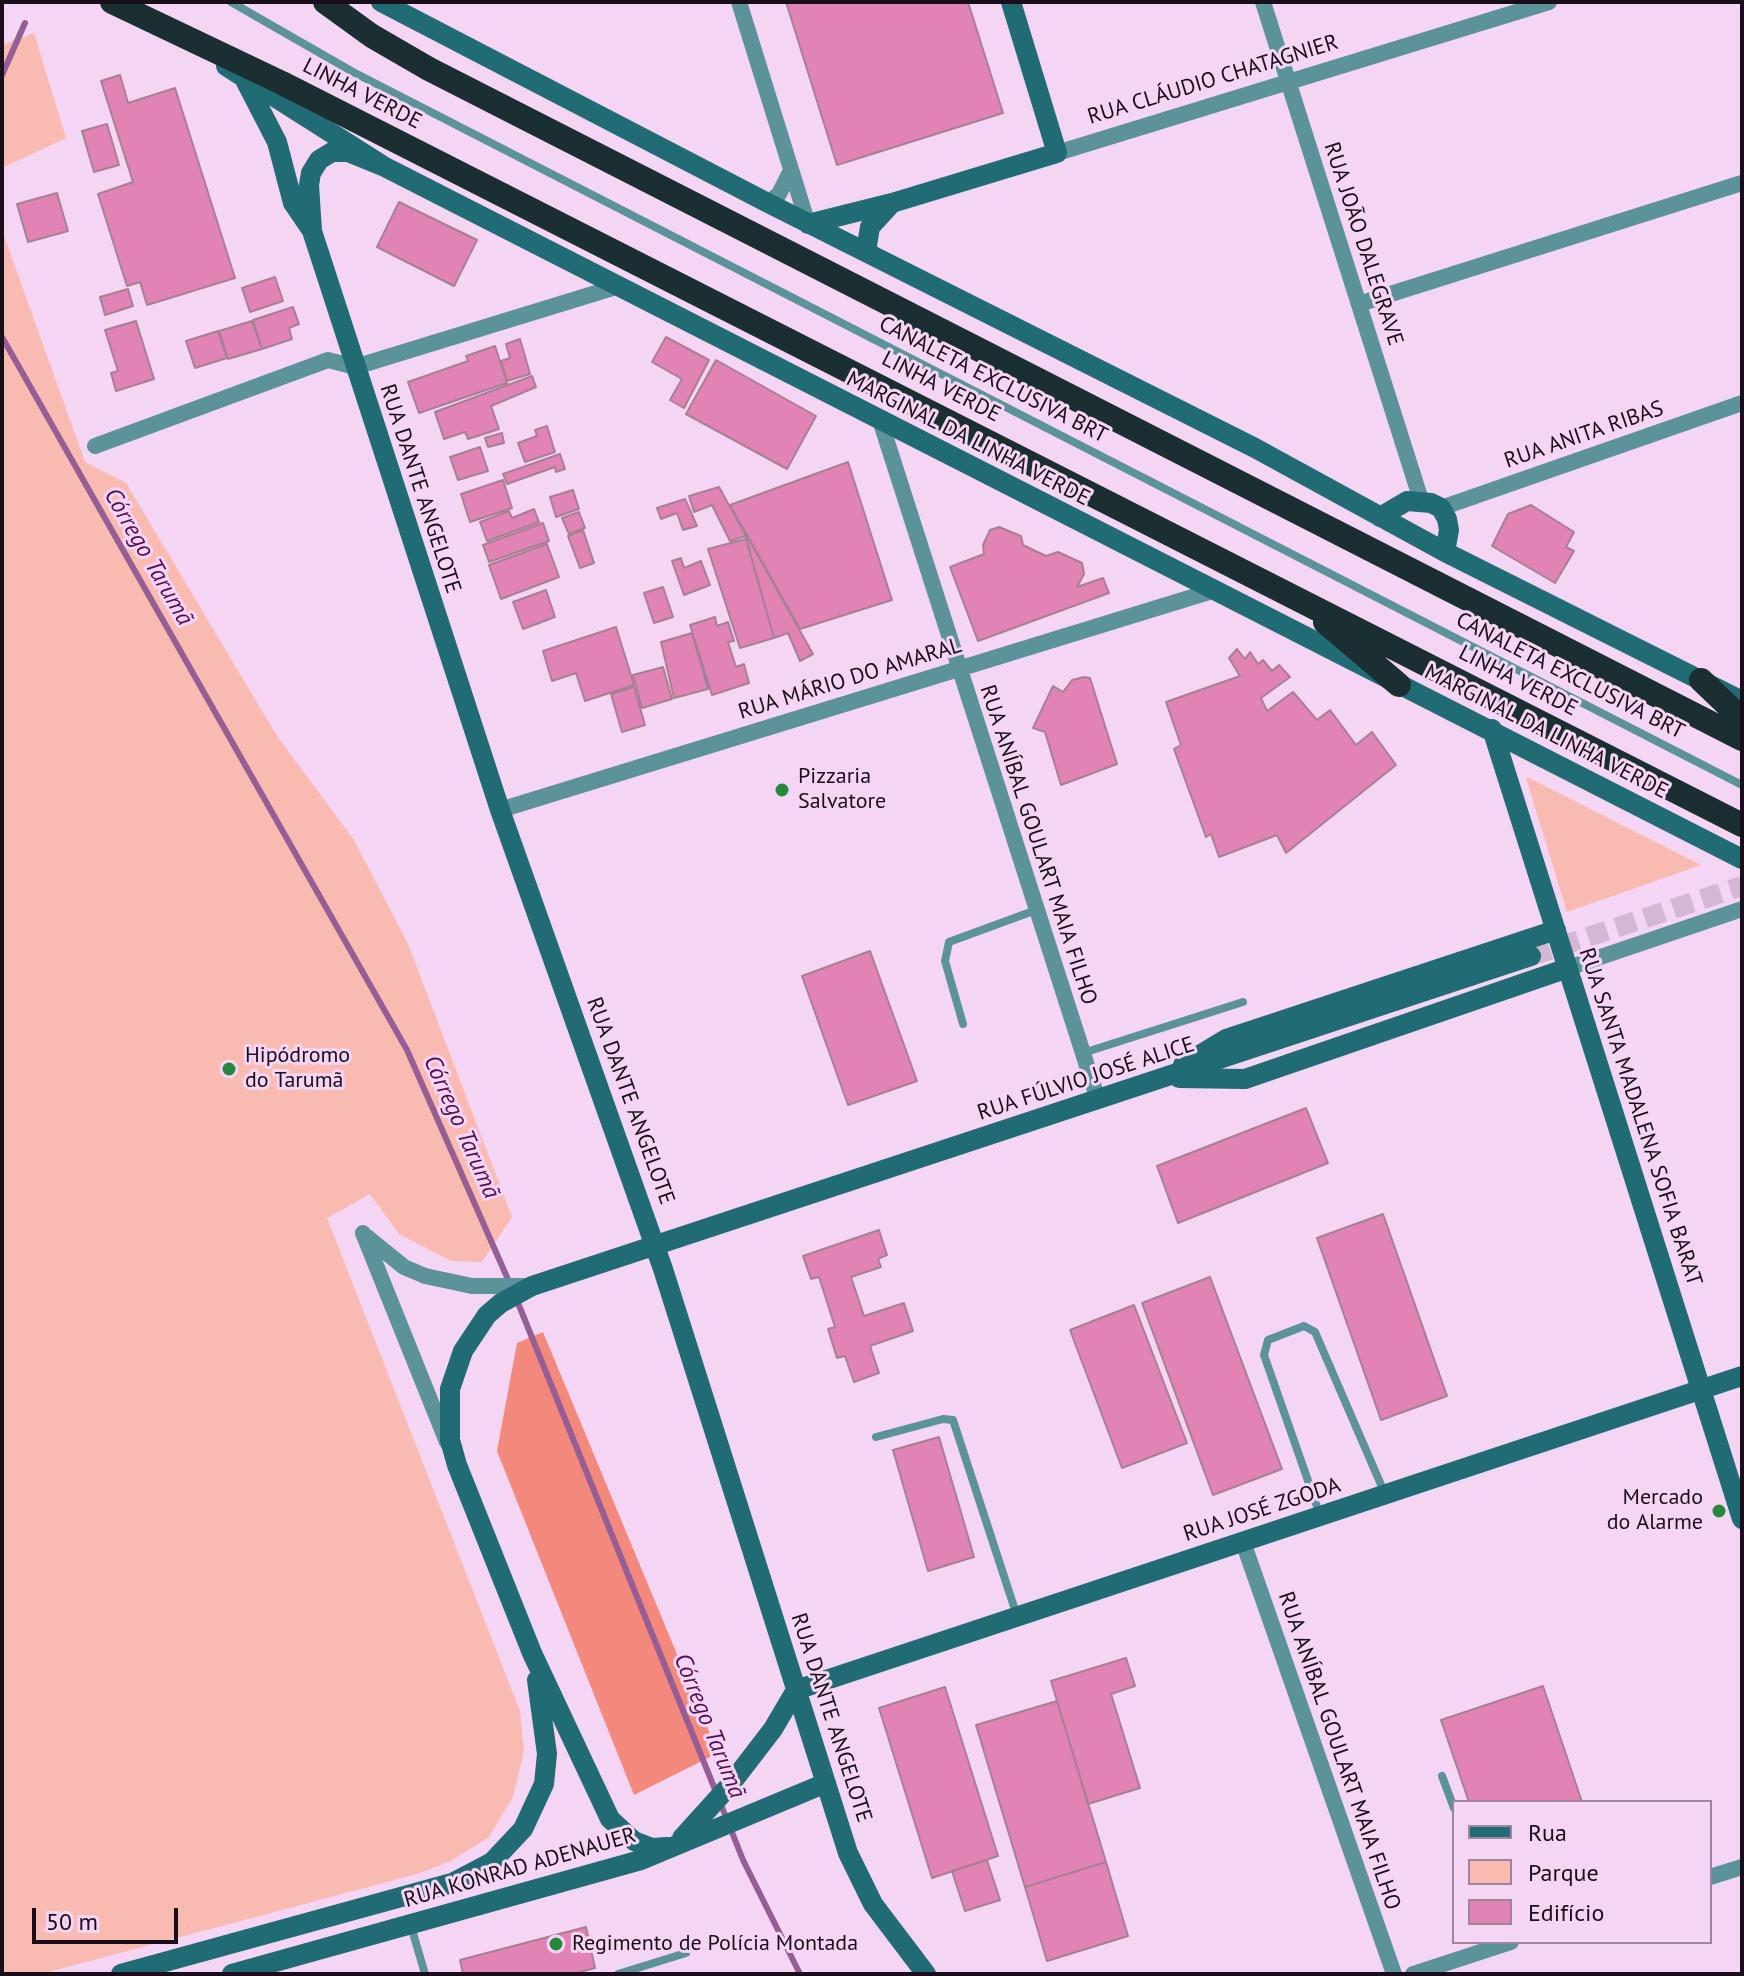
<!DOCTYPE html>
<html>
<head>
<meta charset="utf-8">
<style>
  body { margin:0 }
  #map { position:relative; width:1744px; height:1976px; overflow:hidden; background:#f5d5f4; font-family:"PT Sans",sans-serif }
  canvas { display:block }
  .frame { position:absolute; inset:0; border:4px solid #190e19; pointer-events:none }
  .legend { position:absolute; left:1452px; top:1800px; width:260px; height:144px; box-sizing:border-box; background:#f5d5f4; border:2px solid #9d859c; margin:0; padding:10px 14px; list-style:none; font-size:24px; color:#190e19 }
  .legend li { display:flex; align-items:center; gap:16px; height:40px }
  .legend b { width:40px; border:2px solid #9d859c }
  .scale { position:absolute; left:32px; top:1908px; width:146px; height:36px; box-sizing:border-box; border:4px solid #190e19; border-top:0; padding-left:10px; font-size:24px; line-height:28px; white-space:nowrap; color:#190e19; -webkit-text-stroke:6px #f5d5f4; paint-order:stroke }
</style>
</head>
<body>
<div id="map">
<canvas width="1744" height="1976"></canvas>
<div class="frame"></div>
<ul class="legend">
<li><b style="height:10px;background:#216b74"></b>Rua</li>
<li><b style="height:22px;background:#f8bab1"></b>Parque</li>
<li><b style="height:22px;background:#e283b6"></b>Edifício</li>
</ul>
<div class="scale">50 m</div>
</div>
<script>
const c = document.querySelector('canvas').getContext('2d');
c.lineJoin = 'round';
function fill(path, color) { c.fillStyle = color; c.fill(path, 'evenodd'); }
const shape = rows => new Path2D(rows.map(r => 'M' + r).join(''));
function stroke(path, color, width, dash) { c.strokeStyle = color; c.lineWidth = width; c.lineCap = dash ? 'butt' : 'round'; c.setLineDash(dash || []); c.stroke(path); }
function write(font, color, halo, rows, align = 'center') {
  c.font = font + ' "PT Sans",sans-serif'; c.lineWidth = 6; c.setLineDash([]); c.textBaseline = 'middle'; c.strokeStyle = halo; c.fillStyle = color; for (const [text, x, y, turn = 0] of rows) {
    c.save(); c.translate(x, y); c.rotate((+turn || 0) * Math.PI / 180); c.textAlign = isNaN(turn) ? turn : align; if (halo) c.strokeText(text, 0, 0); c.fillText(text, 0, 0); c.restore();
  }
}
fill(shape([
  [34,33,66,138,2,168,2,45],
  [2,230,85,462,126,483,277,736,354,840,408,944,512,1217,482,1262,451,1261,399,1234,370,1194,327,1218,520,1711,524,1751,513,1797,489,1837,451,1861,417,1874,41,1974,2,1974],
  [1526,778,1529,778,1701,865,1567,912]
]), '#f8bab1');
fill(shape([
  [543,1332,718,1753,634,1795,497,1451,517,1343]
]), '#f3887c');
stroke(shape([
  [2,75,25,23],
  [2,337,407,1050,510,1284],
  [516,1298,716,1792],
  [720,1802,743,1860,800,1974]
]), '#955e94', 6);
const building = shape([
  [786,2,968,2,1003,113,837,165,786,2],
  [120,75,128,103,175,88,235,278,147,305,140,282,127,286,98,194,133,182,101,81,120,75],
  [107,124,119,165,94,172,82,131,107,124],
  [57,193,68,231,28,242,17,204,57,193],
  [399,202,477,240,454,286,377,247,399,202],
  [275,277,283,301,250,312,242,288,275,277],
  [128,289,133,306,105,315,100,297,128,289],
  [293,307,299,324,289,328,292,339,262,349,253,320,293,307],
  [136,321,154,379,116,391,111,373,118,371,105,330,136,321],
  [252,321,262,349,228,359,219,331,252,321],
  [218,331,227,358,195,368,186,341,218,331],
  [666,337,709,360,684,408,670,400,682,379,652,362,666,337],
  [520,339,530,374,507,381,501,361,510,358,506,344,520,339],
  [495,346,507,383,419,413,408,382,468,361,466,356,495,346],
  [716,360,816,416,787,469,686,414,716,360],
  [532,376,536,387,491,406,499,429,468,439,465,432,444,439,435,412,532,376],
  [547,426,555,452,525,462,518,443,537,436,535,430,547,426],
  [502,433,504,443,488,447,485,438,502,433],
  [480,447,488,471,458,480,450,457,480,447],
  [560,454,565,469,556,472,555,467,507,484,503,474,560,454],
  [848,462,892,600,800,629,730,505,848,462],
  [503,480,512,508,470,522,461,494,503,480],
  [719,487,746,536,730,541,712,505,694,512,689,496,719,487],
  [573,490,579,509,556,517,550,497,573,490],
  [685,499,697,526,683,530,677,513,661,519,657,508,685,499],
  [1531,505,1574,532,1566,547,1574,551,1555,583,1492,546,1508,514,1531,505],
  [534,509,539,522,487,541,480,522,509,511,512,518,534,509],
  [579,512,585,528,569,534,562,518,579,512],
  [543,523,549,541,489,562,483,545,543,523],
  [999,527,1021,536,1023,545,1046,556,1058,552,1082,563,1084,574,1077,587,1103,578,1109,593,978,641,950,567,984,554,983,545,990,530,999,527],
  [583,530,594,563,580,568,568,536,583,530],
  [746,538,748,538,813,654,800,661,788,633,774,638,746,538],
  [746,539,774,638,740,648,708,549,746,539],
  [547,544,559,577,501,599,489,565,547,544],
  [681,558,684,568,701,561,710,585,684,595,672,561,681,558],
  [663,587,673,617,654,623,644,593,663,587],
  [546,590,555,617,523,629,513,602,546,590],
  [715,617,717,626,728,622,734,641,728,642,736,667,744,664,749,683,712,695,690,625,715,617],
  [616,627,634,685,585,701,576,673,552,681,543,651,616,627],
  [692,633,708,689,674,698,661,642,692,633],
  [1237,649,1245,659,1250,652,1258,664,1263,660,1272,671,1279,665,1290,677,1261,698,1267,711,1293,692,1317,720,1330,710,1356,745,1372,732,1396,765,1286,853,1277,835,1219,857,1211,834,1206,837,1174,749,1181,745,1166,702,1240,676,1229,658,1237,649],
  [663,667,672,699,642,708,633,675,663,667],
  [1084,677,1090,678,1117,764,1061,785,1045,732,1033,728,1053,686,1063,692,1072,680,1084,677],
  [634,687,645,725,622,732,611,694,634,687],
  [870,951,917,1081,848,1105,802,976,870,951],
  [1306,1108,1328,1163,1178,1223,1157,1166,1306,1108],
  [1383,1214,1447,1396,1381,1420,1317,1238,1383,1214],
  [879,1230,887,1255,878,1259,881,1267,851,1277,864,1316,904,1303,913,1331,870,1346,879,1373,854,1382,845,1356,837,1358,828,1329,835,1327,819,1277,811,1279,803,1256,879,1230],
  [1210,1277,1282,1469,1213,1495,1142,1303,1210,1277],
  [1134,1305,1187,1443,1122,1468,1070,1330,1134,1305],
  [939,1437,974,1557,928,1571,893,1450,939,1437],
  [1126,1658,1135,1686,1111,1694,1140,1788,1088,1804,1051,1681,1126,1658],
  [1543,1686,1582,1802,1469,1802,1441,1720,1543,1686],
  [945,1687,998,1856,932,1878,879,1708,945,1687],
  [1057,1701,1106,1862,1025,1887,976,1725,1057,1701],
  [987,1860,1000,1900,965,1911,952,1871,987,1860],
  [1106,1862,1128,1936,1047,1961,1025,1887,1106,1862],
  [586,1927,595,1968,572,1974,463,1974,460,1960,586,1927]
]);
fill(building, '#e283b6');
stroke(building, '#a78093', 2);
stroke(shape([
  [1531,956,1742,886]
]), '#d4b7d3', 20, [20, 10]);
stroke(shape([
  [231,2,353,72,1742,785],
  [963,1024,945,961,949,942,1036,910],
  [1083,1053,1243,1002],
  [876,1437,943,1419,953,1420,1017,1616],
  [1320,1515,1264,1355,1268,1340,1304,1326,1315,1332,1385,1494],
  [1442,1776,1454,1808],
  [411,1926,425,1974],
  [618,1974,686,1953]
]), '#5c939b', 8);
stroke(shape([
  [739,2,808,224],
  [1263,2,1421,500],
  [1057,153,1549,2],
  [768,203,779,194,791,170],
  [1359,304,1742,183],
  [880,420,1098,1100],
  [95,446,328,360,355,367,619,286],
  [1441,508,1742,403],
  [500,810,1212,591],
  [1568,968,1742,909],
  [363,1233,447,1442],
  [367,1237,404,1267,425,1276,472,1286,530,1286],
  [1243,1542,1394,1974],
  [1710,1877,1742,1867],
  [1413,1974,1511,1942]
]), '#5c939b', 16);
stroke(shape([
  [381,2,768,203,1255,448,1445,552,1742,701],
  [226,66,385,167,1742,859],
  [246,82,277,142,293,203,310,228],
  [385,167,348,152,332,152,319,160,311,173,309,185,312,231,500,810,663,1269,848,1853,873,1904,926,1974],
  [808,224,892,203,1057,153,1011,2],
  [866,251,870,227,892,203],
  [1380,517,1407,501,1431,503,1441,508,1447,519,1449,530,1445,552],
  [1492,729,1742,1519],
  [1183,1065,1226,1039,1556,930],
  [1179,1078,1245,1079,1568,968],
  [796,1690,1742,1376],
  [682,1838,730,1785,773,1729,796,1690],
  [667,1847,652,1848,634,1841,610,1819,532,1653,457,1465,450,1440,450,1389,463,1351,487,1315,501,1303,532,1286,1531,956],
  [121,1974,452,1883,492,1862,523,1829,544,1784,547,1754,537,1680],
  [232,1974,641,1860,826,1783]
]), '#216b74', 20);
stroke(shape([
  [112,2,282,83,1742,825],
  [325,2,372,36,429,69,1742,739],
  [1325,622,1399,685],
  [1701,680,1742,719]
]), '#1b2f32', 24);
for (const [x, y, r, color] of [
  [782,790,8,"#24883d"],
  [229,1069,8,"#24883d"],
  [1719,1511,8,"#24883d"],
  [556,1944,8,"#24883d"]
]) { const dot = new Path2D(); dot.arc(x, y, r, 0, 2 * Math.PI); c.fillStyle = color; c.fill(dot); stroke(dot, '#f5d5f4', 3); }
write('22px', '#190e19', '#f5d5f4', [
  ["RUA CLÁUDIO CHATAGNIER",1213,80,-17],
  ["LINHA VERDE",362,94,27],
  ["RUA JOÃO DALEGRAVE",1363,244,72],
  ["CANALETA EXCLUSIVA BRT",993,380,27],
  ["LINHA VERDE",941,387,27],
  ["RUA ANITA RIBAS",1584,435,-19],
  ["MARGINAL DA LINHA VERDE",968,439,27],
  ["RUA DANTE ANGELOTE",420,489,72],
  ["CANALETA EXCLUSIVA BRT",1570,676,27],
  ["RUA MÁRIO DO AMARAL",850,679,-17],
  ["LINHA VERDE",1518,681,27],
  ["MARGINAL DA LINHA VERDE",1546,732,27],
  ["RUA ANÍBAL GOULART MAIA FILHO",1038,845,72],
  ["RUA FÚLVIO JOSÉ ALICE",1086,1079,-18],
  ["RUA DANTE ANGELOTE",630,1101,70],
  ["RUA SANTA MADALENA SOFIA BARAT",1640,1117,72],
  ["RUA JOSÉ ZGODA",1262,1510,-18],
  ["RUA DANTE ANGELOTE",831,1718,72],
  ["RUA ANÍBAL GOULART MAIA FILHO",1339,1751,71],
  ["RUA KONRAD ADENAUER",520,1868,-16]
]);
write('22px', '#190e19', '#f5d5f4', [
  ["Pizzaria",798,777],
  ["Salvatore",798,802],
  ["Hipódromo",245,1056],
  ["do Tarumã",245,1081],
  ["Mercado",1703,1498,"right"],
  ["do Alarme",1703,1523,"right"],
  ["Regimento de Polícia Montada",572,1944]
], 'left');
write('italic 24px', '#530e54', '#f5d5f4', [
  ["Córrego Tarumã",148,557,60],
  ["Córrego Tarumã",461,1127,66],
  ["Córrego Tarumã",709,1726,68]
]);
</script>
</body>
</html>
